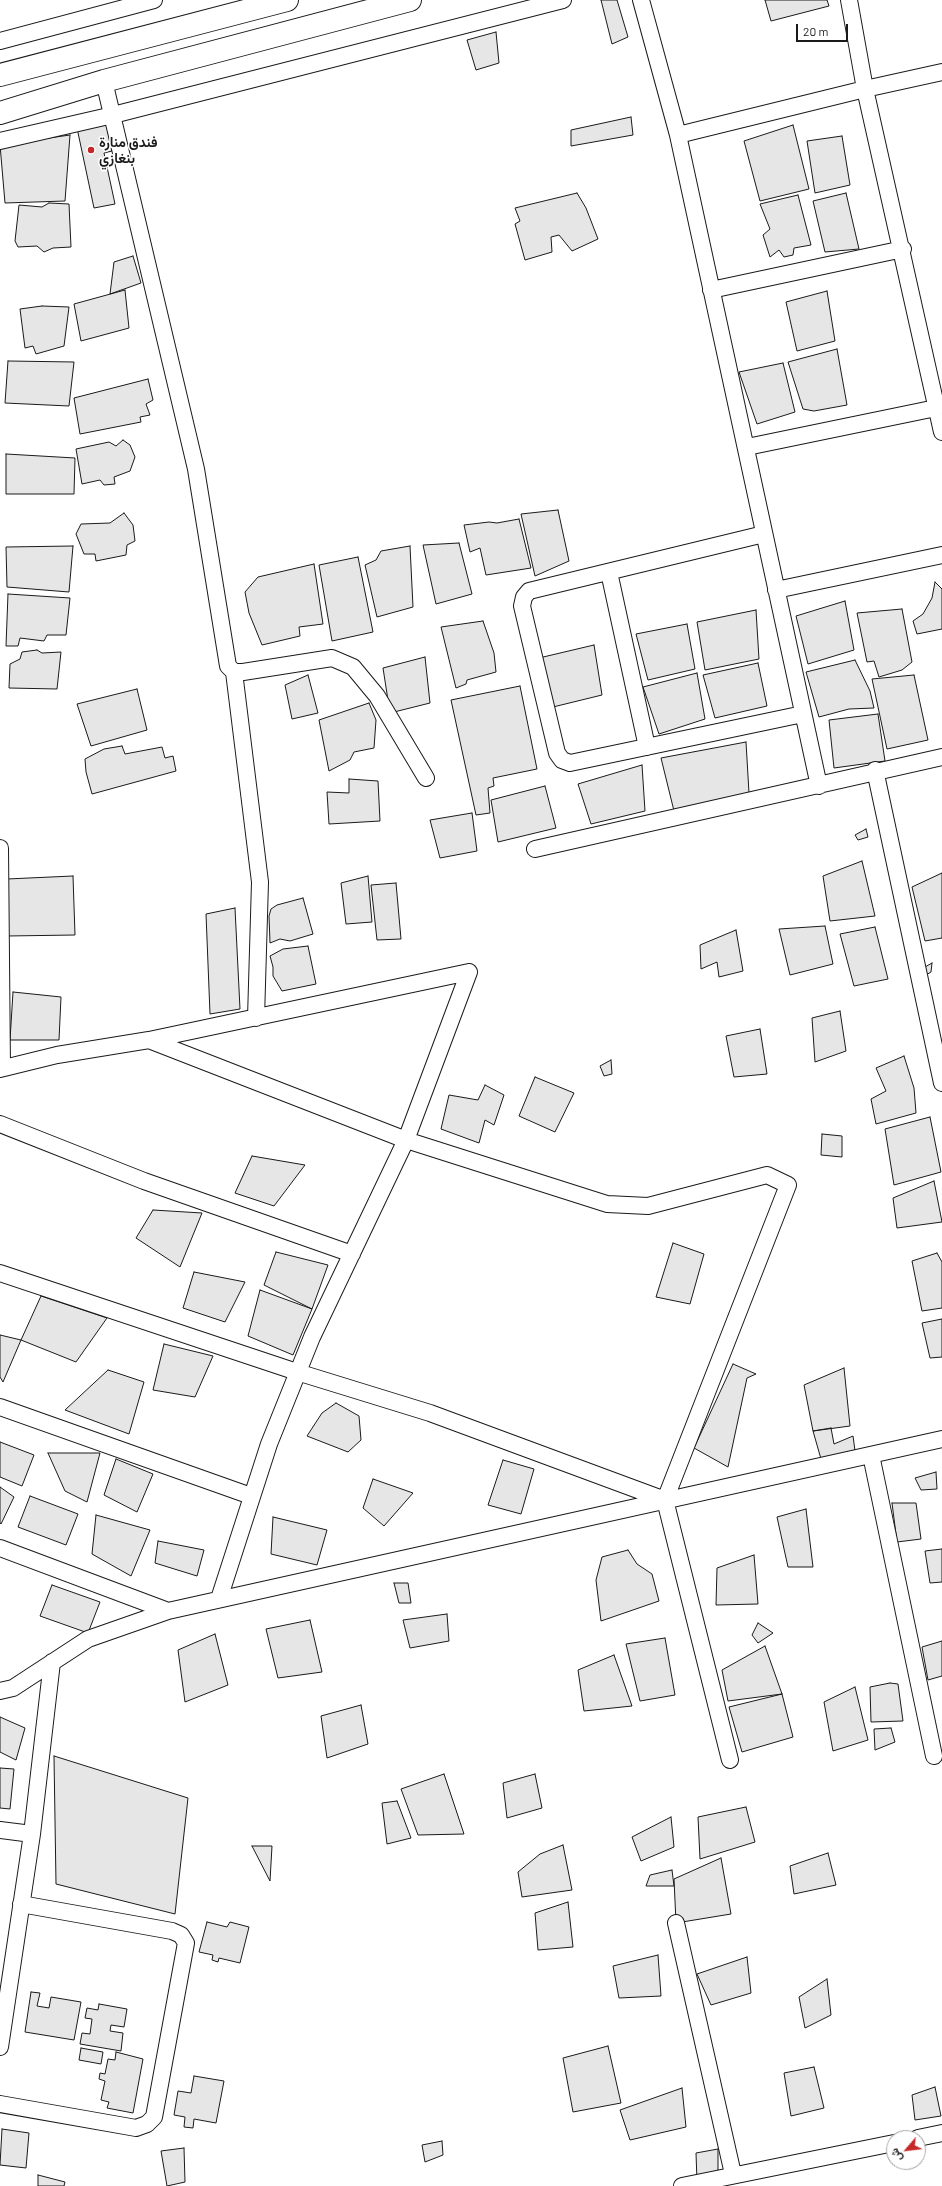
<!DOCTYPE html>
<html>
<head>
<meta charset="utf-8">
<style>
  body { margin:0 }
  #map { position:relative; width:942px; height:2186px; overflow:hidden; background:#fff; font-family:Barlow,Vazirmatn,sans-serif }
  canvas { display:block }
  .north { position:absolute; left:886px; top:2130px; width:40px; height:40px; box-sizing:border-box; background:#fff; border:1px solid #a3a3a3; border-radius:50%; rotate:242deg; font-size:11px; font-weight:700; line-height:16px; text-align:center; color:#1a1a1a }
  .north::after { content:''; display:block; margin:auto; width:14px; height:18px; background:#c62828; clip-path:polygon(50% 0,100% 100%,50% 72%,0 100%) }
  .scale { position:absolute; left:796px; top:24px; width:52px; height:18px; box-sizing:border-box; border:2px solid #1a1a1a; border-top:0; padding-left:5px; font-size:12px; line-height:14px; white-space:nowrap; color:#1a1a1a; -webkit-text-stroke:3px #fff; paint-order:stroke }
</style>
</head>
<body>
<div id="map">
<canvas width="942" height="2186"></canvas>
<div class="north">ش</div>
<div class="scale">20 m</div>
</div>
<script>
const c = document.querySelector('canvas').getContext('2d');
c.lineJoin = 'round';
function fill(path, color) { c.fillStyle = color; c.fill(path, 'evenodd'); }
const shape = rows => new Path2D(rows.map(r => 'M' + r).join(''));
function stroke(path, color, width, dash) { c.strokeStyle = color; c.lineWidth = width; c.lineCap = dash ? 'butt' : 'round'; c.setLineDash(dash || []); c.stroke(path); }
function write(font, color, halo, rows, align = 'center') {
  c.font = font + ' Barlow,Vazirmatn,sans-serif'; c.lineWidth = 3; c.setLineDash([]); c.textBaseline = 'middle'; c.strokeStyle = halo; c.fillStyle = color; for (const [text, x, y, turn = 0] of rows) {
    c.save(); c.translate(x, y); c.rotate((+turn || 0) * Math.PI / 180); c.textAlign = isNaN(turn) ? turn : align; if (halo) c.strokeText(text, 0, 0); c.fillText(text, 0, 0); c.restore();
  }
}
const building = shape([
  [601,0,617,0,628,37,612,44,601,0],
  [765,0,827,0,829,6,771,21,765,0],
  [496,32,499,63,476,70,467,40,496,32],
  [631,117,633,135,571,146,571,130,631,117],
  [106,122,112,151,104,153,115,204,94,208,77,128,106,122],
  [793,125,809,189,760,201,744,141,793,125],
  [70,135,65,201,5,203,0,145,70,135],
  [842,136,850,185,815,193,807,141,842,136],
  [577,193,586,208,598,239,572,251,559,235,551,237,552,252,525,260,515,224,520,221,515,208,577,193],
  [846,193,859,249,825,252,813,201,846,193],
  [798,195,811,245,794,248,793,255,784,257,779,250,770,257,763,235,770,229,760,204,798,195],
  [49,203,69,204,71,247,53,248,44,252,37,246,18,247,15,241,19,205,42,207,49,203],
  [133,256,141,283,110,294,114,262,133,256],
  [125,290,129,328,81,341,74,304,125,290],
  [827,291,835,341,797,351,786,302,827,291],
  [42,306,69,307,64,346,36,354,33,346,25,348,20,309,42,306],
  [837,349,847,405,814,411,803,409,788,362,837,349],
  [8,361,74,362,69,406,5,403,8,361],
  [783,363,795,412,757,424,739,372,783,363],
  [148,379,153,400,146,404,150,415,140,417,141,422,80,434,74,398,148,379],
  [123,440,130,445,135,457,130,471,114,477,115,484,104,485,100,480,82,484,76,449,109,442,116,446,123,440],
  [6,454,75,458,74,494,6,494,6,454],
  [558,510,569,561,535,576,521,514,558,510],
  [124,513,133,525,135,541,127,545,126,555,96,561,95,554,84,554,76,534,81,524,110,523,124,513],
  [519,519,531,568,486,575,480,548,470,552,464,525,489,522,497,523,519,519],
  [459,543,472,594,436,604,423,545,459,543],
  [73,546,69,592,7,587,6,547,73,546],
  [410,546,413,607,377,617,365,565,376,560,381,551,410,546],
  [358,557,373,632,332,641,319,565,358,557],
  [314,564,323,624,299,627,300,636,262,645,249,613,245,592,258,577,314,564],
  [935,582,942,589,942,629,917,634,913,621,923,614,932,598,935,582],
  [8,594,70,598,66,635,47,635,44,641,20,638,18,646,6,646,8,594],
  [845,601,854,650,808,664,796,616,845,601],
  [902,609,912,662,902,670,879,677,874,661,867,662,857,613,902,609],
  [756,610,759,659,705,670,697,622,756,610],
  [483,621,494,653,496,672,467,680,466,684,456,688,441,627,483,621],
  [687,624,695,669,648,680,636,634,687,624],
  [594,645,602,695,553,707,539,658,594,645],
  [37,650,42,653,61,652,57,689,9,688,10,664,20,659,22,652,37,650],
  [425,657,430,703,390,713,383,668,425,657],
  [855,660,870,691,874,708,849,709,819,717,806,672,855,660],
  [758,663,767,706,715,718,703,675,758,663],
  [697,673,705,719,659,734,643,687,697,673],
  [308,675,318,713,292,719,285,685,308,675],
  [914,675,928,740,887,749,872,679,914,675],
  [520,686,537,769,493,778,494,786,488,788,490,813,476,815,451,700,520,686],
  [137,689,147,730,91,746,77,704,137,689],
  [369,703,376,720,374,748,354,752,350,760,329,771,319,720,369,703],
  [878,714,885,761,834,768,829,720,878,714],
  [746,742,749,793,674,811,661,758,746,742],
  [122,746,125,754,162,747,165,758,173,756,176,771,92,794,86,772,85,759,104,749,122,746],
  [642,765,645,811,591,824,578,784,642,765],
  [349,779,378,781,380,821,329,824,327,792,349,793,349,779],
  [545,786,556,828,498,842,491,800,545,786],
  [472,813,477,851,440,858,430,820,472,813],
  [866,829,868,837,858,840,855,835,866,829],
  [862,861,875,916,830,921,823,876,862,861],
  [942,873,942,938,925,941,912,887,942,873],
  [73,876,75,935,7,936,7,879,73,876],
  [368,876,372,922,346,924,341,883,368,876],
  [396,883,401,939,377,940,371,885,396,883],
  [303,898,313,934,290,941,280,939,270,943,269,916,271,909,277,905,303,898],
  [235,908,240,1009,210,1014,206,914,235,908],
  [825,926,833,964,790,975,779,929,825,926],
  [875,927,888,979,854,986,840,934,875,927],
  [736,930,743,971,719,977,717,962,701,969,700,945,736,930],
  [308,946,316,984,282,991,273,976,273,967,270,956,283,949,308,946],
  [932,963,931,972,926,975,925,967,932,963],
  [13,992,61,997,59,1040,10,1040,13,992],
  [840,1011,846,1051,815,1062,812,1018,840,1011],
  [760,1029,767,1074,734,1077,726,1036,760,1029],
  [904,1056,914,1088,916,1113,876,1124,871,1099,886,1091,876,1068,904,1056],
  [611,1060,612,1074,604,1076,600,1066,611,1060],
  [535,1077,574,1093,555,1132,519,1116,535,1077],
  [485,1085,504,1095,494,1125,485,1120,479,1143,441,1129,449,1095,478,1100,485,1085],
  [930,1117,941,1172,894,1185,885,1129,930,1117],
  [822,1134,842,1136,842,1157,821,1155,822,1134],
  [252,1156,305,1165,274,1206,235,1193,252,1156],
  [934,1181,942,1222,897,1228,893,1198,934,1181],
  [153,1210,202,1213,180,1267,136,1238,153,1210],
  [673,1243,704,1254,690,1304,656,1297,673,1243],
  [276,1252,328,1265,312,1309,264,1285,276,1252],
  [937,1253,942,1262,942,1308,922,1311,912,1261,937,1253],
  [194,1272,245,1282,225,1322,183,1308,194,1272],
  [260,1290,312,1309,293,1355,248,1336,260,1290],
  [41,1296,107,1318,76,1362,21,1340,41,1296],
  [942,1319,942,1357,930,1358,922,1323,942,1319],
  [0,1335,21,1340,3,1382,0,1377,0,1335],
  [164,1344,213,1356,195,1397,153,1390,164,1344],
  [733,1364,756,1374,747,1378,728,1467,694,1448,733,1364],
  [844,1368,850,1426,813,1431,804,1385,844,1368],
  [108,1370,144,1382,129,1434,65,1410,108,1370],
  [336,1403,359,1416,361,1440,348,1452,307,1436,322,1413,336,1403],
  [831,1428,834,1444,853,1436,856,1458,821,1459,813,1431,831,1428],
  [0,1442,34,1455,22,1486,0,1477,0,1442],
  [48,1453,100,1453,87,1502,65,1491,48,1453],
  [116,1459,153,1474,137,1512,104,1495,116,1459],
  [503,1460,534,1469,521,1514,488,1505,503,1460],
  [936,1472,937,1489,921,1490,915,1478,936,1472],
  [373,1479,413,1493,384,1526,363,1508,373,1479],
  [0,1487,14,1497,1,1524,0,1523,0,1487],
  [30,1496,78,1514,66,1545,18,1527,30,1496],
  [892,1503,916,1503,921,1539,897,1542,892,1503],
  [806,1509,813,1567,788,1567,777,1517,806,1509],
  [96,1515,150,1530,131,1576,92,1554,96,1515],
  [273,1517,327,1530,317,1565,271,1554,273,1517],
  [158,1541,204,1550,197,1576,155,1563,158,1541],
  [942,1549,942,1582,930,1583,925,1551,942,1549],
  [628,1550,637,1564,652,1574,659,1601,601,1621,596,1580,602,1557,628,1550],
  [754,1555,758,1604,716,1605,717,1568,754,1555],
  [394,1583,408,1583,411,1603,399,1603,394,1583],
  [52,1585,100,1602,88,1633,40,1616,52,1585],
  [447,1614,449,1641,410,1648,403,1620,447,1614],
  [310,1620,322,1672,278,1678,266,1629,310,1620],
  [758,1623,773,1633,758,1643,752,1635,758,1623],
  [215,1634,228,1685,185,1702,178,1650,215,1634],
  [665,1638,675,1695,640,1701,626,1644,665,1638],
  [942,1641,942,1676,928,1680,922,1647,942,1641],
  [765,1646,782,1694,728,1701,722,1670,765,1646],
  [614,1655,632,1706,584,1711,578,1670,614,1655],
  [890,1683,898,1684,903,1721,871,1722,870,1687,890,1683],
  [855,1687,868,1740,833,1751,824,1702,855,1687],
  [782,1694,793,1737,742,1752,729,1707,782,1694],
  [361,1705,368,1744,327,1758,321,1716,361,1705],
  [0,1717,25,1728,16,1760,0,1752,0,1717],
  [891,1728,895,1742,875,1750,874,1729,891,1728],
  [54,1756,188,1798,175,1914,56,1884,54,1756],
  [0,1768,14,1769,10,1809,0,1808,0,1768],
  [444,1774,464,1834,418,1835,401,1789,444,1774],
  [535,1774,542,1808,507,1818,503,1783,535,1774],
  [397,1801,411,1838,387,1844,382,1803,397,1801],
  [746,1807,755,1842,700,1859,698,1817,746,1807],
  [671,1817,674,1847,641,1861,632,1837,671,1817],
  [563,1845,572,1890,522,1897,518,1872,540,1854,563,1845],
  [252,1846,272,1846,270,1881,252,1846],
  [828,1853,836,1885,794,1894,790,1866,828,1853],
  [721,1858,731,1914,676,1923,674,1879,721,1858],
  [672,1870,674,1886,646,1886,650,1875,672,1870],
  [568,1902,573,1947,538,1950,535,1913,568,1902],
  [207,1922,227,1927,230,1922,249,1927,240,1963,219,1958,218,1962,212,1960,213,1955,199,1952,207,1922],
  [658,1955,661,1996,619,1998,613,1966,658,1955],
  [747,1957,751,1993,711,2005,697,1974,747,1957],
  [827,1979,831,2015,805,2028,799,1997,827,1979],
  [31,1992,40,1993,37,2006,49,2008,51,1997,81,2002,74,2040,25,2032,31,1992],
  [99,2004,127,2009,124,2027,111,2025,110,2031,123,2033,121,2051,80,2044,82,2033,90,2034,92,2019,85,2018,87,2008,98,2010,99,2004],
  [608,2046,621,2103,573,2112,563,2058,608,2046],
  [81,2048,103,2052,101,2064,79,2060,81,2048],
  [116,2052,143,2059,133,2113,107,2108,109,2102,101,2100,105,2081,99,2079,100,2073,105,2074,108,2059,115,2060,116,2052],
  [814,2067,824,2108,791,2116,784,2073,814,2067],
  [194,2076,224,2081,216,2123,194,2119,193,2128,184,2127,185,2117,174,2115,178,2091,191,2093,194,2076],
  [935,2087,941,2116,915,2120,912,2095,935,2087],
  [682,2088,686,2127,630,2140,620,2110,682,2088],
  [2,2129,29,2133,26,2168,0,2165,2,2129],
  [442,2141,443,2155,425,2162,422,2145,442,2141],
  [184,2148,185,2182,167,2186,161,2151,184,2148],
  [718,2149,718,2170,697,2182,696,2153,718,2149],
  [38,2175,65,2182,64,2186,38,2186,38,2175]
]);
fill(building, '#e6e6e6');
stroke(building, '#1a1a1a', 1);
const street = shape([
  [641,0,678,135,819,786],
  [849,0,865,89,942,432],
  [0,41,154,0],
  [104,81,196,469,228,666,234,672,243,672,332,658,353,667,377,696,426,778],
  [678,135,865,89,942,72],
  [0,141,113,115,563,0],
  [711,290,903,249],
  [747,447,936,408],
  [764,534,529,591,524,597,522,606,557,753,562,760,570,763,803,714],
  [609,572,647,747],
  [776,590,942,555],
  [234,672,260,882,256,1018],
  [875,770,942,1083],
  [0,848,2,1068],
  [535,849,942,757],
  [149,1040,406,1140,607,1204,648,1206,767,1175,788,1185,665,1500,730,1760],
  [0,1069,57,1055,149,1040,469,972],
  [0,1124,144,1181,352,1254],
  [0,1273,297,1372,430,1413,665,1500],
  [0,1407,251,1496],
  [871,1455,934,1756],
  [0,1548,168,1611],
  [219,1599,269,1444,312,1337,406,1140,469,972],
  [0,1691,13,1688,88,1639,168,1611,942,1439],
  [0,1830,32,1834],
  [676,1923,733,2174],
  [0,2047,32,1834,52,1662],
  [0,2104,136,2128,147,2124,154,2117,186,1943,181,1935,172,1931,21,1904],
  [918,2138,942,2133],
  [682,2186,894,2143]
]);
const highway = shape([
  [0,75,287,0],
  [0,113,104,81,410,0]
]);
stroke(street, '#1a1a1a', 18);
stroke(highway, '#1a1a1a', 24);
stroke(street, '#fff', 16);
stroke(highway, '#fff', 22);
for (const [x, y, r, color] of [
  [91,150,4,"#c62828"]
]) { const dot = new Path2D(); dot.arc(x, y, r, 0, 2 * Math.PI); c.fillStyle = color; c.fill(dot); stroke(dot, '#fff', 1.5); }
write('bold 14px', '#1a1a1a', '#fff', [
  ["فندق منارة",99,142],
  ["بنغازي",99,158]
], 'left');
</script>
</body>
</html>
